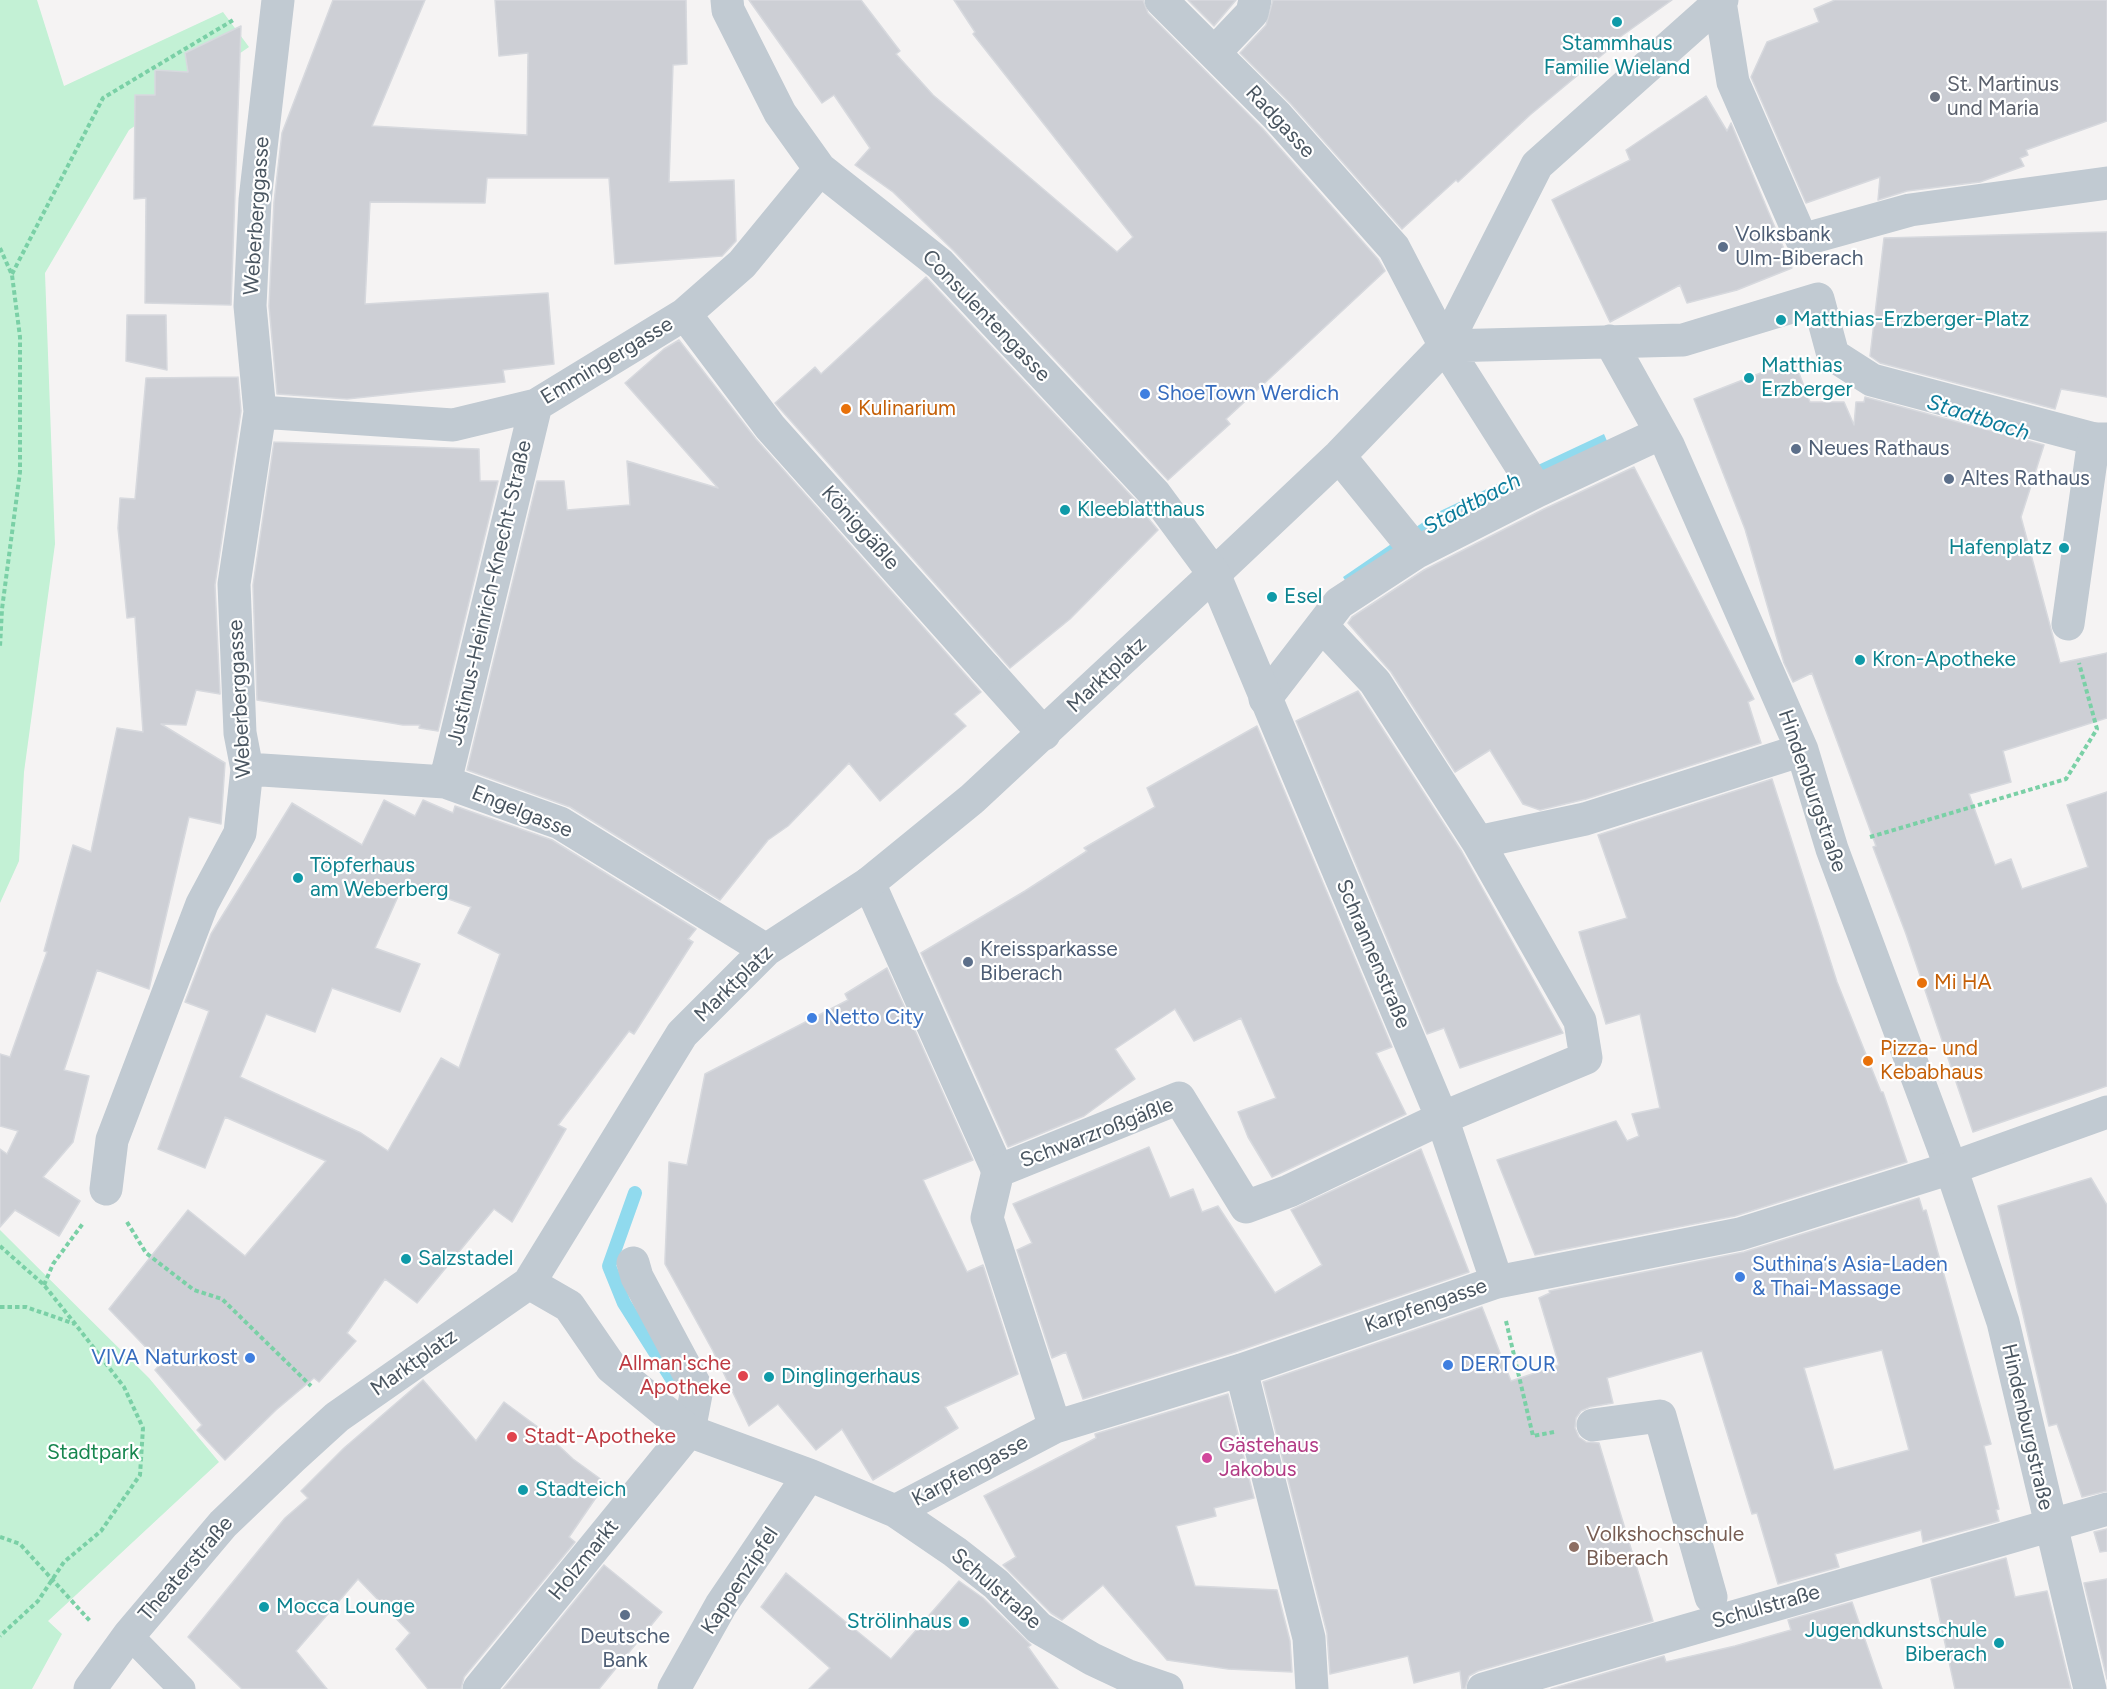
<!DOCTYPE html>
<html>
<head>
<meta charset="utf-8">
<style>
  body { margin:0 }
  canvas { display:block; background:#f5f3f3 }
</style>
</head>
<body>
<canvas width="2107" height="1689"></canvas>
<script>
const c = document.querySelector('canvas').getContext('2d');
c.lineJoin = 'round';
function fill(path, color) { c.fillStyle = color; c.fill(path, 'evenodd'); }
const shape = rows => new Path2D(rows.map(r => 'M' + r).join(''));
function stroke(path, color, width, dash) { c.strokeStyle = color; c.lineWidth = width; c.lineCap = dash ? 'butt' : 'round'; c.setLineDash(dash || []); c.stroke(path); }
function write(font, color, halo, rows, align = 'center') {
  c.font = font + ' Figtree,sans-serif'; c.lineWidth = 4.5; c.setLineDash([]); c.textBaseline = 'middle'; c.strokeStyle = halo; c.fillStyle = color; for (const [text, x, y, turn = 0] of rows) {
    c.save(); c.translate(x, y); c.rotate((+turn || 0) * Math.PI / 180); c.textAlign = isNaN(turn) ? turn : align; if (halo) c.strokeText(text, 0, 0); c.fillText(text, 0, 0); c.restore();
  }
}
fill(shape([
  [0,0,37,0,64,86,223,12,249,47,129,130,45,273,55,544,24,772,19,861,0,903],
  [0,1230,149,1378,219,1462,48,1621,62,1634,32,1689,0,1689]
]), '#c3f1d5');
fill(shape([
  [1604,434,1607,441,1348,585,1343,577,1438,512]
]), '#90daee');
stroke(shape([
  [635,1193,609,1266,624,1303,672,1379]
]), '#90daee', 14);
const building = shape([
  [333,0,425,0,372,126,527,135,528,53,499,56,495,0,686,0,687,64,673,65,669,182,734,180,736,241,722,256,615,264,609,178,487,178,485,203,370,202,365,304,548,293,554,364,503,370,505,382,347,399,277,394,269,306,274,202,282,133,333,0],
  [749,0,861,0,900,51,896,54,933,95,1117,252,1133,237,973,34,975,32,954,0,1143,0,1148,13,1263,129,1378,259,1385,271,1226,419,1230,424,1168,480,954,251,893,192,855,165,870,148,834,95,822,103,749,0],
  [1188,0,1236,0,1214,26,1188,0],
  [1273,0,1672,0,1606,47,1608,50,1530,115,1458,182,1456,180,1402,229,1291,104,1240,53,1266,25,1273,0],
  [1835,0,2107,0,2107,121,2026,150,2028,155,2020,158,2024,166,1980,182,1907,191,1878,200,1880,177,1806,203,1751,77,1767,42,1819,22,1814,9,1835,0],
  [241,26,231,305,145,303,146,198,134,199,135,95,155,95,155,70,188,72,185,53,241,26],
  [1706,96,1727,131,1731,123,1792,268,1737,290,1687,303,1680,285,1610,322,1552,200,1630,160,1626,150,1706,96],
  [2107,232,2107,397,2061,389,2055,409,1880,363,1870,356,1884,238,2107,232],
  [926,277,1140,505,1138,506,1158,530,1070,619,1010,668,775,403,815,367,821,374,926,277],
  [127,315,166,315,167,370,126,361,127,315],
  [679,340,756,439,981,692,954,714,966,726,880,801,849,763,788,826,768,840,720,900,570,807,467,770,537,481,564,481,567,510,630,505,627,461,718,488,625,383,664,349,679,340],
  [1794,360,1810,402,1844,402,1854,425,1856,402,1864,402,1865,397,2044,445,2021,517,2060,663,2107,653,2107,718,2003,751,2011,782,1969,794,1995,865,2011,859,2022,889,2088,867,2067,805,2107,792,2107,1086,1973,1132,1906,934,1873,847,1876,846,1812,673,1793,682,1784,663,1745,529,1694,399,1794,360],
  [238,377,241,411,215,585,220,694,196,690,186,725,161,724,225,763,221,824,189,817,149,989,97,970,64,1070,89,1076,73,1142,43,1177,80,1201,59,1236,15,1210,0,1227,0,1149,7,1154,18,1131,0,1126,0,1054,10,1057,47,952,44,951,73,845,91,852,117,728,143,732,135,617,127,618,118,528,120,498,135,499,146,378,238,377],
  [274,442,479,449,480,481,498,481,438,731,419,728,420,725,403,725,257,700,253,585,274,442],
  [1634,467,1754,699,1748,702,1761,743,1586,799,1540,810,1523,804,1490,750,1455,772,1391,672,1348,623,1352,617,1424,570,1544,509,1634,467],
  [1358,691,1462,852,1563,1033,1460,1068,1444,1028,1427,1034,1296,721,1358,691],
  [1257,726,1392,1047,1376,1053,1406,1114,1272,1177,1248,1137,1238,1112,1276,1098,1241,1018,1194,1041,1175,1009,1115,1049,1135,1079,1084,1116,1008,1147,921,953,1025,891,1087,851,1084,848,1155,807,1147,788,1257,726],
  [1772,779,1837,982,1881,1092,1883,1092,1907,1162,1735,1216,1535,1255,1497,1160,1616,1121,1627,1141,1639,1136,1632,1114,1660,1108,1640,1014,1606,1024,1579,932,1627,918,1598,835,1772,779],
  [384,800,415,816,423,800,453,813,455,806,552,840,696,929,688,939,693,942,634,1034,629,1031,558,1125,566,1129,512,1222,494,1209,417,1303,385,1279,347,1333,356,1341,319,1382,314,1378,276,1410,225,1460,197,1430,202,1425,155,1370,161,1363,109,1309,188,1210,245,1256,326,1161,225,1117,205,1168,158,1149,209,1011,185,1002,211,934,292,803,362,845,384,800],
  [404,883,471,907,458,933,500,954,459,1068,441,1058,388,1151,361,1133,240,1077,266,1014,315,1032,332,988,400,1012,420,964,375,948,404,883],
  [887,968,973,1160,923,1180,967,1272,983,1265,1018,1374,945,1407,958,1428,873,1480,842,1429,816,1450,778,1404,749,1426,713,1351,665,1264,665,1259,669,1162,687,1165,705,1074,848,1000,845,994,887,968],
  [1149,1147,1170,1198,1193,1189,1202,1212,1218,1206,1275,1293,1322,1265,1291,1210,1421,1149,1469,1272,1235,1352,1083,1399,1066,1352,1052,1358,1017,1250,1032,1243,1013,1204,1149,1147],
  [2091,1178,2107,1205,2107,1491,2082,1497,2057,1424,2049,1426,1998,1206,2091,1178],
  [1919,1198,1923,1211,1926,1210,1991,1444,1984,1446,1999,1509,1996,1510,1999,1521,1923,1542,1921,1530,1835,1554,1839,1567,1778,1584,1757,1513,1752,1514,1702,1351,1607,1378,1613,1403,1590,1407,1581,1411,1576,1418,1575,1428,1579,1437,1586,1442,1599,1443,1653,1621,1478,1671,1469,1676,1465,1689,1462,1689,1460,1671,1414,1683,1408,1656,1330,1674,1327,1633,1263,1382,1482,1307,1511,1381,1559,1365,1539,1298,1550,1293,1549,1291,1744,1252,1919,1198],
  [1882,1350,1909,1450,1834,1470,1804,1368,1882,1350],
  [423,1380,476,1441,504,1402,542,1430,573,1459,606,1483,569,1537,575,1542,464,1677,461,1689,428,1689,396,1649,410,1633,358,1579,296,1651,327,1689,242,1689,188,1637,285,1518,308,1498,301,1491,344,1448,423,1380],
  [1228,1394,1254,1498,1214,1508,1216,1516,1176,1526,1195,1586,1277,1590,1290,1641,1292,1672,1228,1669,1167,1660,1103,1585,1062,1620,1051,1613,1003,1565,1016,1557,984,1496,1096,1438,1095,1434,1228,1394],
  [2107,1529,2107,1551,2100,1552,2094,1532,2107,1529],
  [2006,1558,2015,1597,2047,1591,2071,1689,1955,1689,1931,1579,2006,1558],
  [604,1565,662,1612,599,1689,503,1689,604,1565],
  [786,1573,891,1659,959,1581,983,1598,1031,1645,1028,1647,1058,1689,809,1689,830,1668,761,1607,786,1573],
  [2107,1579,2107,1679,2084,1583,2107,1579],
  [1852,1602,1882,1689,1551,1689,1664,1656,1666,1662,1735,1646,1791,1630,1788,1620,1852,1602]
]);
fill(building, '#cdcfd5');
stroke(building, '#d7d9de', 1.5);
stroke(shape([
  [0,248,12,275,20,337,20,472,2,609,0,647],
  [12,274,103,98,235,19],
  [1870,837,2066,779,2097,729,2079,663],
  [127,1222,146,1253,194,1290,222,1299,311,1386],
  [0,1246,44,1285,76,1325,124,1387,143,1428,140,1475,101,1531,64,1562,38,1601,0,1636],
  [44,1285,53,1264,84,1222],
  [0,1307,26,1307,75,1324],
  [1506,1321,1533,1436,1554,1432],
  [0,1537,20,1544,90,1621]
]), '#7ad0a6', 4, [4.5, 3]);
stroke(shape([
  [129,1635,182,1689]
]), '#c1cad2', 27);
stroke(shape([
  [1161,0,1277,116,1394,248,1445,346,1537,491],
  [1720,2,1733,82,1802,240,1910,210,2107,183],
  [1214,53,1252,13,1255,0],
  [1610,341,1668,445,1802,750,1832,849,1951,1168],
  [1445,346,1683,340,1818,299,1833,355,1872,380,2094,439],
  [1339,456,1417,552],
  [1214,574,1339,456,1445,346,1537,165,1722,0],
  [1322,626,1375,682,1478,842,1580,1021,1586,1058,1442,1118],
  [985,668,1044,734],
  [1265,699,1339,603,1417,552,1537,491,1661,433],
  [1478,842,1585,819,1802,750],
  [869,883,998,1171],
  [633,1263,637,1277,697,1389,689,1431],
  [1593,1425,1660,1416,1711,1597]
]), '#c1cad2', 33);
stroke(shape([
  [727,0,728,10,780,113,820,169,940,264,1155,494,1214,574,1442,1118,1497,1282],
  [685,314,770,427,985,668],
  [260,412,453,425,536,405,685,314,742,264,820,169],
  [2068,624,2094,439,2107,439],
  [247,769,445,782,560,823,766,950],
  [445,782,536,405],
  [1951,1168,2003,1322,2090,1689],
  [106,1189,112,1140,202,904,240,833,247,769,240,733,234,584,260,412,250,306,255,200,278,0],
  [529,1283,569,1306,611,1367,689,1431,809,1475,895,1511,955,1552,996,1584,1039,1628,1092,1659,1126,1675,1167,1689],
  [1241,1370,1309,1638,1312,1689],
  [1055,1427,987,1218,998,1171,1179,1098,1246,1207,1289,1191,1442,1118],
  [895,1511,1055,1427,1241,1370,1497,1282,1740,1234,1951,1168,2107,1112],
  [90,1689,129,1635,223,1524,292,1458,337,1417,529,1283,682,1034,766,950,869,883,972,799,1214,574],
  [479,1689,689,1431],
  [674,1689,721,1605,809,1475],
  [1483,1689,2107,1509]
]), '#c1cad2', 33);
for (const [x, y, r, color] of [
  [1617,22,6,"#0f9aa8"],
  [1935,97,6,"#6b7280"],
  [1723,247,6,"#5c6f8a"],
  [1781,320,6,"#0f9aa8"],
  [1749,378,6,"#0f9aa8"],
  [1145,394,6,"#3f7fe0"],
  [846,409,6,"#e8710a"],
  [1796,449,6,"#5c6f8a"],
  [1949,479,6,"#5c6f8a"],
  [1065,510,6,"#0f9aa8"],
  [2064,548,6,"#0f9aa8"],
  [1272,597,6,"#0f9aa8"],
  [1860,660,6,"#0f9aa8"],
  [298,878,6,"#0f9aa8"],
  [968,962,6,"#5c6f8a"],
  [1922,983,6,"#e8710a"],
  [812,1018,6,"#3f7fe0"],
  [1868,1061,6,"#e8710a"],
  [406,1259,6,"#0f9aa8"],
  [1740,1277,6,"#3f7fe0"],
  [250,1358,6,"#3f7fe0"],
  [1448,1365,6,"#3f7fe0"],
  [743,1376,6,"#e0444e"],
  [769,1377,6,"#0f9aa8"],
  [512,1437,6,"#e0444e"],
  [1207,1458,6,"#d1479c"],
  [523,1490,6,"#0f9aa8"],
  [1574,1547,6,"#8d6e63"],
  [264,1607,6,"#0f9aa8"],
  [625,1615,6,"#5c6f8a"],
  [964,1622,6,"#0f9aa8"],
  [1999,1643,6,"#0f9aa8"]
]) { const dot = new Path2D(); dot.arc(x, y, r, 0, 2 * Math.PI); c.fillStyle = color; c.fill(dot); stroke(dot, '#fff', 2); }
write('21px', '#0d838f', '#fff', [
  ["Stammhaus",1617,44,"center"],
  ["Familie Wieland",1617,68,"center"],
  ["Matthias-Erzberger-Platz",1793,320],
  ["Matthias",1761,366],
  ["Erzberger",1761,390],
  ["Kleeblatthaus",1077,510],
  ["Hafenplatz",2052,548,"right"],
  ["Esel",1284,597],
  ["Kron-Apotheke",1872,660],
  ["Töpferhaus",310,866],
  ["am Weberberg",310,890],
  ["Salzstadel",418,1259],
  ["Dinglingerhaus",781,1377],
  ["Stadteich",535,1490],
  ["Mocca Lounge",276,1607],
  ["Strölinhaus",952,1622,"right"],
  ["Jugendkunstschule",1987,1631,"right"],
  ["Biberach",1987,1655,"right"]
], 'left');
write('21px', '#5b616d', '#fff', [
  ["St. Martinus",1947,85],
  ["und Maria",1947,109]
], 'left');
write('21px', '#4a5661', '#fff', [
  ["Radgasse",1280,122,47],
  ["Weberberggasse",257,216,-86],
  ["Consulentengasse",986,316,46],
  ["Emmingergasse",607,361,-31],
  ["Königgäßle",860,528,48],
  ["Justinus-Heinrich-Knecht-Straße",490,593,-77],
  ["Marktplatz",1107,675,-43],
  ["Weberberggasse",240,699,-93],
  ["Hindenburgstraße",1812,791,71],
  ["Engelgasse",522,812,22],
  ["Schrannenstraße",1373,954,67],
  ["Marktplatz",734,984,-44],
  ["Schwarzroßgäßle",1097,1133,-21],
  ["Karpfengasse",1426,1306,-19],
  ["Marktplatz",414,1363,-35],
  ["Hindenburgstraße",2027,1427,77],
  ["Karpfengasse",970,1471,-28],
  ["Holzmarkt",584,1560,-51],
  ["Theaterstraße",186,1569,-49],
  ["Kappenzipfel",740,1581,-57],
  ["Schulstraße",996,1589,41],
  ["Schulstraße",1766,1607,-16]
]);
write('21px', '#4e5e75', '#fff', [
  ["Volksbank",1735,235],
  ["Ulm-Biberach",1735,259],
  ["Neues Rathaus",1808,449],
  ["Altes Rathaus",1961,479],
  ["Kreissparkasse",980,950],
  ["Biberach",980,974],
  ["Deutsche",625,1637,"center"],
  ["Bank",625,1661,"center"]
], 'left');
write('21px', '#366cbe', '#fff', [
  ["ShoeTown Werdich",1157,394],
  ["Netto City",824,1018],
  ["Suthina‘s Asia-Laden",1752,1265],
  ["& Thai-Massage",1752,1289],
  ["VIVA Naturkost",238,1358,"right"],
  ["DERTOUR",1460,1365]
], 'left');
write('21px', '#c56008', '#fff', [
  ["Kulinarium",858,409],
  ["Mi HA",1934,983],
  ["Pizza- und",1880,1049],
  ["Kebabhaus",1880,1073]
], 'left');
write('21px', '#be3a42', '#fff', [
  ["Allman'sche",731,1364],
  ["Apotheke",731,1388],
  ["Stadt-Apotheke",524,1437,"left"]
], 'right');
write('21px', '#b23c85', '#fff', [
  ["Gästehaus",1219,1446],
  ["Jakobus",1219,1470]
], 'left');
write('21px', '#17864f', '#fff', [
  ["Stadtpark",93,1453]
]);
write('21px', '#785e54', '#fff', [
  ["Volkshochschule",1586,1535],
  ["Biberach",1586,1559]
], 'left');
write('italic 22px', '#0c7c9b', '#fff', [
  ["Stadtbach",1978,418,18],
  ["Stadtbach",1472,504,-28]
]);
</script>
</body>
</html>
